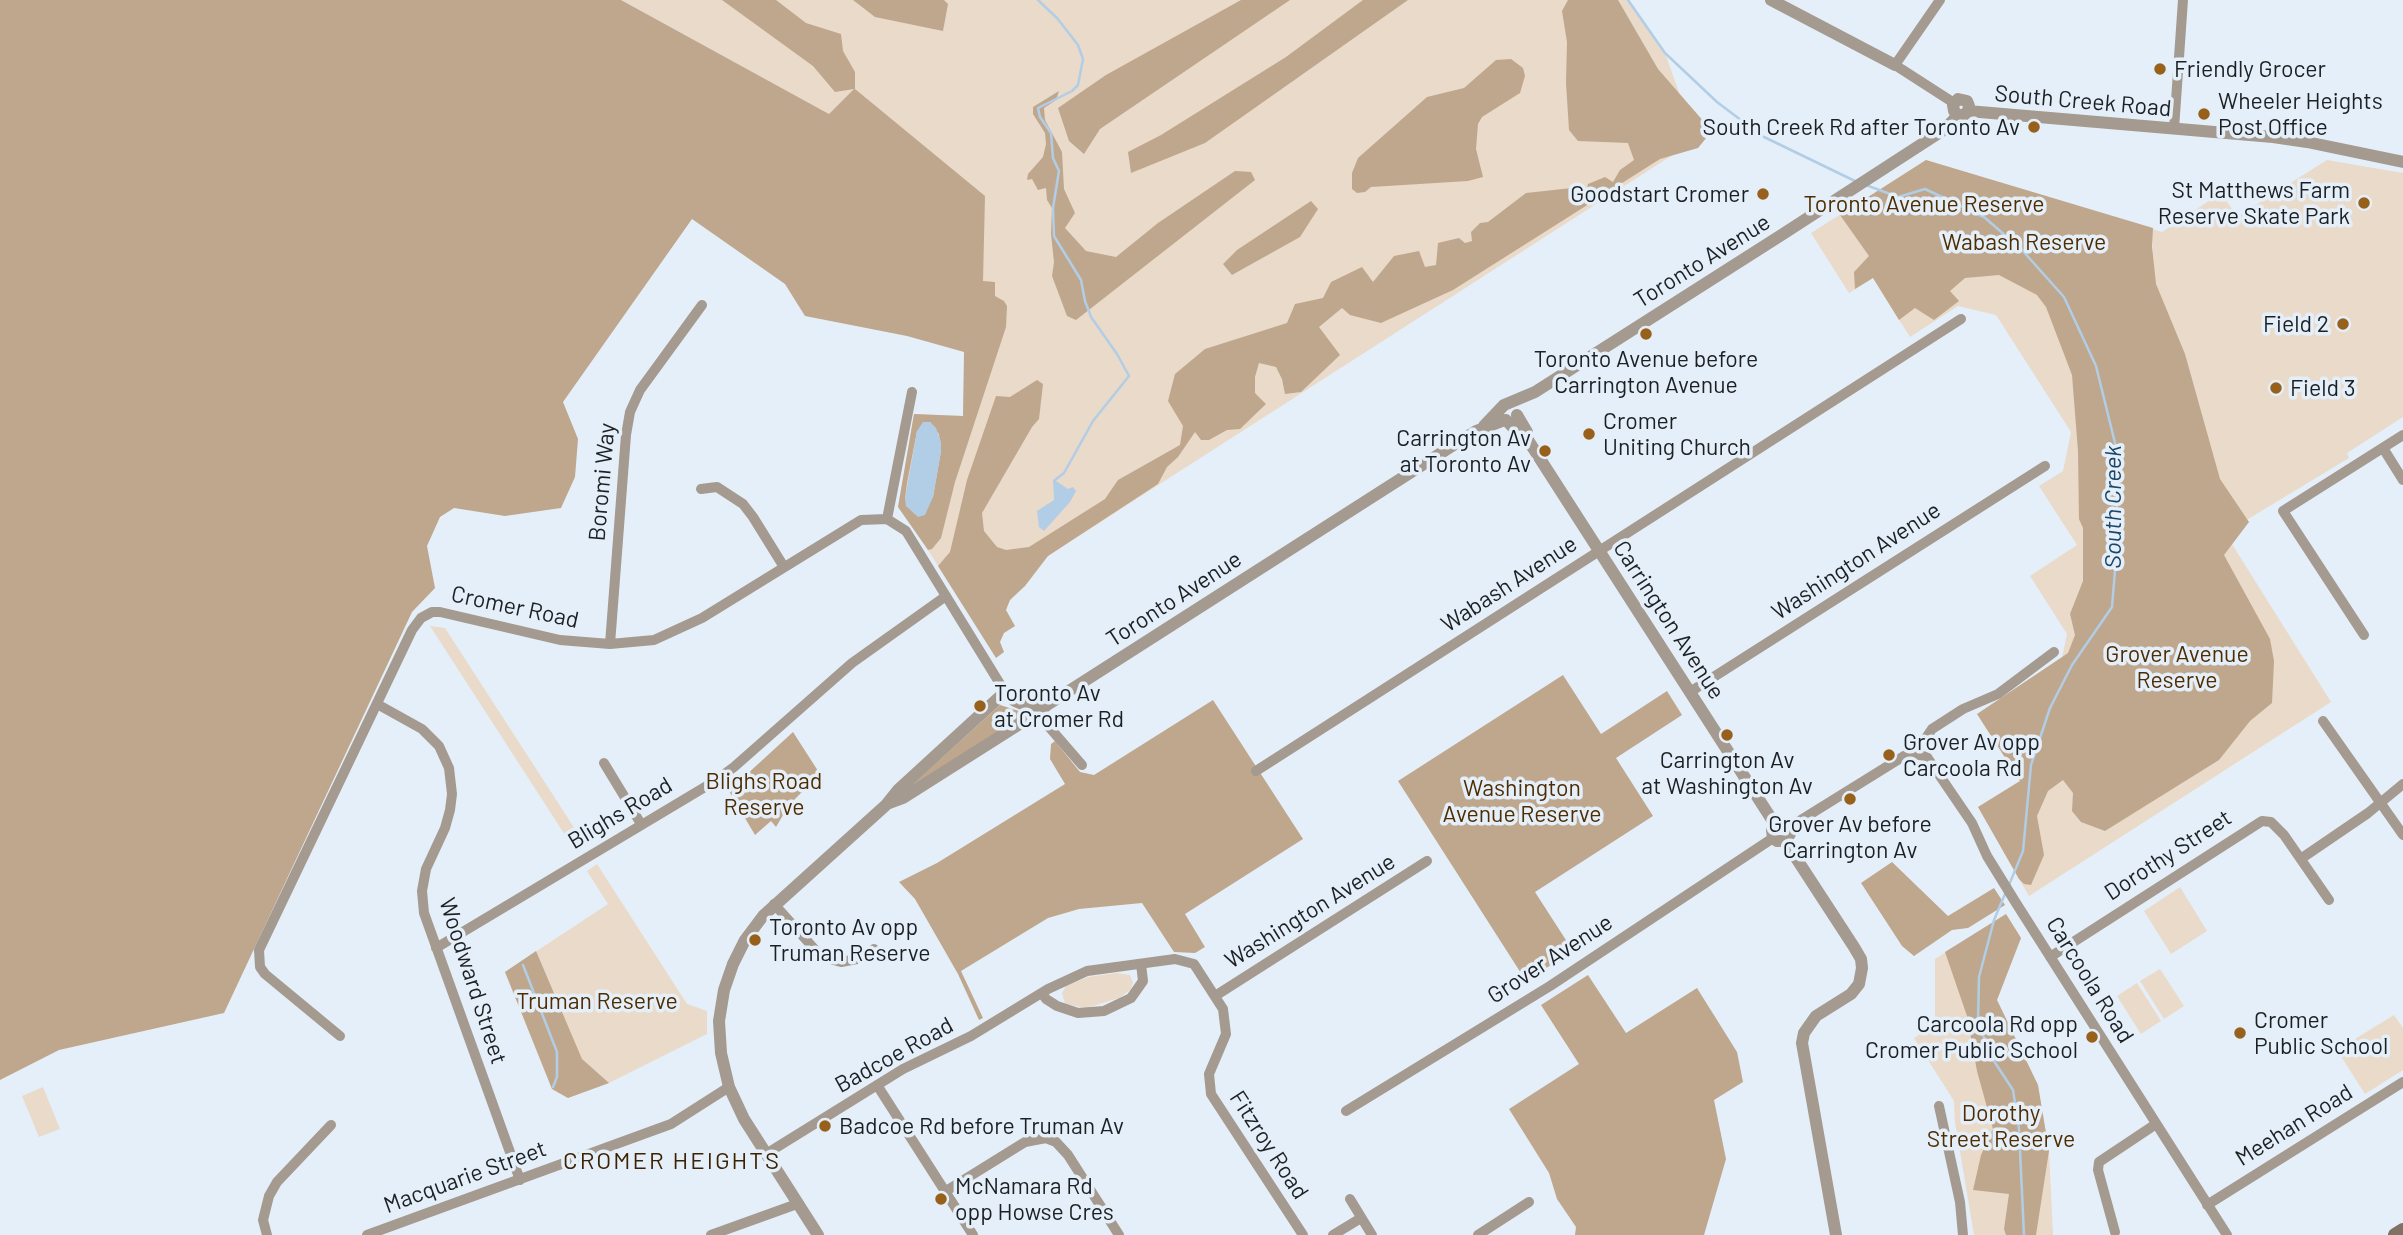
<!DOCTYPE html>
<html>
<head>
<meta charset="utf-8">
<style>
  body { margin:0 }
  canvas { display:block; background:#e4eff9 }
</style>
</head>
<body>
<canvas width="2403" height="1235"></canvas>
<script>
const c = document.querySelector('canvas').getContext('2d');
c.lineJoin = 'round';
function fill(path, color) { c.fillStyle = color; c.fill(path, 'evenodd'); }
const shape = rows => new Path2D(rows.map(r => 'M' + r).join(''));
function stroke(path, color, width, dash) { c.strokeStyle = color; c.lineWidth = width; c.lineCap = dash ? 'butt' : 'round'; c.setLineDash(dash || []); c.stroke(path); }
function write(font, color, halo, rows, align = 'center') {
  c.font = font + ' Barlow,sans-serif'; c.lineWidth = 7; c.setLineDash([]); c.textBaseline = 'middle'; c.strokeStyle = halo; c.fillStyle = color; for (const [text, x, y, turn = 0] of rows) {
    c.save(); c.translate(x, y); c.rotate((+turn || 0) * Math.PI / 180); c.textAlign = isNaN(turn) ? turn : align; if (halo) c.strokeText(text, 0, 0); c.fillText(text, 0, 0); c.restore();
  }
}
fill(shape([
  [621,0,1628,0,1665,53,1696,140,965,609,918,534,898,507,914,414,963,416,965,352,855,89,829,114],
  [1926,160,2162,232,2221,193,2237,216,2232,220,2327,160,2403,173,2403,417,2347,453,2349,458,2225,533,2331,702,2029,896,1978,807,2020,781,1982,722,2059,673,2067,634,2030,576,2077,545,2039,486,2063,471,2071,432,1996,315,1958,306,1910,337,1873,278,1849,293,1811,233],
  [2152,239,2154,269,2084,313],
  [430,626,445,628,586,846,576,852],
  [597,864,687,1004,707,1011,707,1034,609,1083,568,1098,552,1089,505,972,608,904,587,871],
  [2180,887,2207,931,2171,954,2144,911],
  [2006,914,2021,938,1997,1000,2038,1085,2049,1151,2053,1235,1974,1235,1955,1122,1954,1101,1914,1038,1935,1024,1935,959],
  [2160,969,2184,1006,2164,1019,2140,981],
  [1116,973,1130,975,1133,983,1130,990,1119,998,1086,1008,1065,1004,1062,993,1066,986,1088,977],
  [2137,983,2161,1021,2141,1034,2117,996],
  [2394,1015,2403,1028,2403,1070,2365,1094,2337,1050],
  [43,1087,60,1129,39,1137,22,1096]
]), '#eadac9');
fill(shape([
  [0,0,621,0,829,114,854,89,835,92,813,66,722,0,776,0,806,23,841,34,843,51,855,72,855,89,985,196,983,281,995,282,995,296,1004,301,1007,306,1006,327,955,482,941,538,932,549,928,550,898,507,914,414,963,416,964,352,907,336,805,316,785,284,692,219,563,402,578,439,575,477,561,508,505,516,454,508,440,517,427,546,435,588,412,612,224,1013,59,1050,0,1080],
  [930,422,939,434,941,451,933,497,915,514,905,499,907,483,917,431],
  [853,0,944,0,948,4,943,31,875,17],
  [1241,0,1290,0,1100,129,1084,154,1069,141,1058,108,1106,75],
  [1363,0,1408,0,1205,143,1131,173,1128,152,1161,135,1286,57],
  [1568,0,1618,0,1658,69,1712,131,1698,148,1660,159,1453,290,1381,323,1350,315,1342,308,1319,327,1340,355,1301,392,1285,394,1282,379,1276,367,1259,363,1255,377,1255,393,1266,404,1240,429,1227,430,1209,440,1201,440,1195,432,1178,457,1167,467,1158,484,1048,556,1025,586,1010,600,1006,610,1015,626,1004,633,1000,642,1004,652,996,658,938,566,950,552,967,480,996,396,1010,397,1037,380,1043,384,1039,419,1032,427,982,513,984,531,997,547,1006,550,1029,547,1105,499,1118,480,1180,445,1183,426,1168,401,1175,374,1205,349,1287,323,1295,304,1323,298,1331,282,1362,267,1373,282,1394,256,1419,251,1425,267,1436,265,1438,243,1459,238,1465,243,1472,241,1471,232,1480,223,1488,222,1526,193,1572,188,1579,199,1586,195,1588,184,1605,177,1613,182,1620,170,1634,160,1628,143,1578,141,1569,130,1566,83,1567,42,1562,11],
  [1511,59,1523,68,1525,76,1520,93,1482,117,1478,124,1476,149,1483,177,1468,181,1371,187,1365,192,1357,193,1352,189,1352,173,1358,158,1427,97,1464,88,1496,60],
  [1059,91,1056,100,1044,108,1045,120,1062,152,1064,189,1075,213,1065,228,1086,251,1116,257,1158,223,1235,171,1251,172,1255,180,1076,320,1067,316,1052,276,1054,262,1051,234,1052,208,1047,200,1046,188,1038,190,1032,179,1027,180,1028,174,1043,157,1046,144,1045,133,1033,114,1033,107],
  [1926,160,2153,228,2152,246,2156,284,2185,354,2220,479,2249,522,2224,555,2270,639,2274,661,2272,703,2250,721,2219,760,2105,831,2081,822,2072,811,2073,793,2063,780,2048,791,2037,816,2044,855,2031,885,2024,884,2019,879,1978,807,2020,781,1977,714,2068,653,2075,635,2070,614,2083,581,2083,528,2079,519,2078,451,2072,375,2046,307,2037,295,1999,275,1965,278,1950,291,1959,301,1934,320,1915,308,1899,320,1873,278,1855,289,1854,272,1869,256,1840,215],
  [1311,201,1318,209,1300,237,1232,275,1223,264,1237,250],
  [1563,675,1601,734,1667,691,1682,715,1616,758,1653,816,1535,892,1573,951,1526,981,1398,781],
  [1213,700,1303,839,1185,914,1205,947,1195,953,1174,952,1142,903,1079,909,1048,918,961,971,983,1018,979,1020,958,974,915,899,899,882,937,863,1065,784,1050,759,1051,744,1055,741,1080,772,1094,775],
  [1000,705,1019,711,1022,717,900,796],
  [793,732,820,774,789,805,776,827,771,821,755,835,726,786,745,776],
  [1892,862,1948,916,1994,888,2005,905,1968,928,1952,930,1914,956,1902,946,1861,883],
  [2006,914,2021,938,1997,1000,2038,1085,2049,1151,2036,1235,2006,1235,2004,1229,2009,1194,1973,1190,1981,1155,1993,1129,1977,1071,1967,1016,1945,952],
  [536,951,582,1059,609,1083,568,1098,552,1089,505,972],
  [1588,975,1626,1033,1697,988,1737,1052,1743,1082,1714,1100,1726,1159,1704,1235,1575,1235,1576,1227,1557,1199,1549,1173,1509,1109,1579,1064,1541,1005]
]), '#bfa78e');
fill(shape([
  [923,422,930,422,936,428,941,442,941,451,933,497,925,515,918,517,906,506,905,499,917,431],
  [1053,479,1068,489,1073,487,1076,491,1070,502,1044,531,1039,527,1037,511,1054,500]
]), '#b2cde6');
stroke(shape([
  [1038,0,1057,18,1078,45,1083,59,1078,85,1072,91,1038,108,1040,117,1051,133,1053,158,1059,171,1053,208,1054,236,1081,280,1085,301,1091,317,1117,354,1129,376,1093,421,1064,473,1055,480],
  [1628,0,1665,53,1717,102,1762,136,1857,182],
  [1866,185,1898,197,1925,189,1984,217,2022,250,2064,297,2096,366,2117,451,2117,546,2112,607,2072,665,2050,708,2031,765,2023,851,2009,885],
  [2005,894,1994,920,1979,977,1978,1022,1992,1058,2013,1090,2019,1129,2024,1235],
  [523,965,557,1052,557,1077,553,1087]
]), '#b2cde6', 2.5);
stroke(shape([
  [1940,0,1895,65,1954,103],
  [2174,129,2183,0],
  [2383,448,2403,480],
  [701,489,717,487,743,504,753,517,784,567],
  [887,519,912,392],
  [2364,635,2283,511,2403,435],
  [610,644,626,435,630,412,640,390,702,305],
  [1690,692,2045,466],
  [377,704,422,729,439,746,449,768,452,794,450,810,445,828,426,869,422,891,424,913,520,1180],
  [1037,713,1082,765],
  [2323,721,2403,835],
  [1915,754,1932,729,1963,709,1998,694,2054,652],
  [604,763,641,824],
  [1256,771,1961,319],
  [1788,828,1904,756,1915,754,1927,757,1972,823,1987,856,2016,903,2227,1235],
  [2302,858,2368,813,2403,784],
  [774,904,818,953,826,958,841,962,857,959,874,949],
  [436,948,715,781,734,767,852,663,946,596],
  [2050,957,2262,821,2271,822,2284,835,2329,900],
  [1042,993,1046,999,1057,1006,1078,1013,1104,1011,1131,998,1143,981,1141,964],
  [1215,996,1427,861],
  [340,1036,265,974,260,967,259,950,412,630,421,618,432,612,440,612,560,640,610,644,654,640,702,618,861,520,887,519,906,531,1005,692],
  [877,1085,973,1235],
  [1939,1106,1960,1202,1963,1235],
  [1346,1111,1550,986,1773,838],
  [766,1154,903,1069,971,1036,1048,989,1087,971,1175,959,1194,964,1223,1009,1226,1034,1209,1074,1211,1094,1303,1235],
  [946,1191,1025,1142,1046,1138,1056,1142,1068,1155,1119,1235],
  [1350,1199,1372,1235],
  [2207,1205,2403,1082],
  [2115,1232,2098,1170,2099,1162,2156,1124],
  [267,1235,263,1220,269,1196,277,1182,331,1125],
  [367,1235,671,1124,729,1087],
  [711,1235,797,1204],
  [1333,1235,1361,1218],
  [1478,1235,1529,1202]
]), '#a59a8f', 10);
stroke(shape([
  [1771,0,1895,65],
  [1958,115,1964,115,1968,111,2273,137,2307,142,2403,162],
  [1958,115,1954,111,1953,105,1958,99,1967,101,1969,106,1968,111],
  [1517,415,1527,432,1526,437,1776,826],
  [1506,420,1521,436,1526,437],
  [1484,426,1504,405,1535,392,1783,234,1945,129,1958,115],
  [887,804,903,798,1037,713,1047,705,1452,446,1476,431,1505,420],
  [1776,826,1781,824,1788,828,1790,834,1785,841],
  [1776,826,1772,830,1773,838,1777,841,1785,841],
  [1785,841,1854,947,1861,959,1862,968,1859,984,1851,994,1816,1016,1804,1033,1802,1043,1836,1235],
  [818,1235,744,1119,729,1087,721,1053,719,1021,724,990,733,964,745,940,763,916,886,805,898,790,1005,692,1015,701,1029,707,1047,705]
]), '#a59a8f', 12);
stroke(shape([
  [2395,1235,2403,1230]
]), '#817162', 14);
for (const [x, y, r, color] of [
  [2160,69,7,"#98611b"],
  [2204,114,7,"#98611b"],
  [2034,127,7,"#98611b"],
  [1763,194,7,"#98611b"],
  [2364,203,7,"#98611b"],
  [2343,324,7,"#98611b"],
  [1646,334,7,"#98611b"],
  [2276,388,7,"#98611b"],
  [1589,434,7,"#98611b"],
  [1545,451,7,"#98611b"],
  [980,706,7,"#98611b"],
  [1727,735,7,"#98611b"],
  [1889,755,7,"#98611b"],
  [1850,799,7,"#98611b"],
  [755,940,7,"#98611b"],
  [2240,1033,7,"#98611b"],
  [2092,1037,7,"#98611b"],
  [825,1126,7,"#98611b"],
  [941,1199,7,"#98611b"]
]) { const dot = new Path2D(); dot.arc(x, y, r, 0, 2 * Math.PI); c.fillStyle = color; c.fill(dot); stroke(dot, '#e4eff9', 2.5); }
write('23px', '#1c2023', '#e4eff9', [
  ["Friendly Grocer",2174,69],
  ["Wheeler Heights",2218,101],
  ["Post Office",2218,127],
  ["South Creek Rd after Toronto Av",2020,127,"right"],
  ["St Matthews Farm",2350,190,"right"],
  ["Reserve Skate Park",2350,216,"right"],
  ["Goodstart Cromer",1749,194,"right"],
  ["Field 2",2329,324,"right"],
  ["Toronto Avenue before",1646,359,"center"],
  ["Carrington Avenue",1646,385,"center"],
  ["Field 3",2290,388],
  ["Cromer",1603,421],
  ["Uniting Church",1603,447],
  ["Carrington Av",1531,438,"right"],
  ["at Toronto Av",1531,464,"right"],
  ["Toronto Av",994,693],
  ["at Cromer Rd",994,719],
  ["Grover Av opp",1903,742],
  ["Carcoola Rd",1903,768],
  ["Carrington Av",1727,760,"center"],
  ["at Washington Av",1727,786,"center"],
  ["Grover Av before",1850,824,"center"],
  ["Carrington Av",1850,850,"center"],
  ["Toronto Av opp",769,927],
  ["Truman Reserve",769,953],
  ["Cromer",2254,1020],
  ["Public School",2254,1046],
  ["Carcoola Rd opp",2078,1024,"right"],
  ["Cromer Public School",2078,1050,"right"],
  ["Badcoe Rd before Truman Av",839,1126],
  ["McNamara Rd",955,1186],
  ["opp Howse Cres",955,1212]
], 'left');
write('23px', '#1c2023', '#e4eff9', [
  ["South Creek Road",2083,101,5],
  ["Toronto Avenue",1702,261,-32],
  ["Boromi Way",602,482,-85],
  ["Washington Avenue",1856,561,-33],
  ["Wabash Avenue",1509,584,-33],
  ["Toronto Avenue",1174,599,-33],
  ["Cromer Road",515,607,12],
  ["Carrington Avenue",1669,620,57],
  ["Blighs Road",620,813,-31],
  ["Dorothy Street",2168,855,-33],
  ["Washington Avenue",1310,911,-32],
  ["Grover Avenue",1550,959,-33],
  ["Carcoola Road",2090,980,58],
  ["Woodward Street",473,981,72],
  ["Badcoe Road",894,1055,-29],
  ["Meehan Road",2294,1125,-32],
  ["Fitzroy Road",1269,1145,57],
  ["Macquarie Street",465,1177,-20]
]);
write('23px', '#4f2d00', '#e4eff9', [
  ["Toronto Avenue Reserve",1924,204],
  ["Wabash Reserve",2024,242],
  ["Grover Avenue",2177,654],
  ["Reserve",2177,680],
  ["Blighs Road",764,781],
  ["Reserve",764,807],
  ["Washington",1522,788],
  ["Avenue Reserve",1522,814],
  ["Truman Reserve",597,1001],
  ["Dorothy",2001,1113],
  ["Street Reserve",2001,1139]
]);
write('italic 24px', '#1b4668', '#e4eff9', [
  ["South Creek",2113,507,-90]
]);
c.letterSpacing = '2px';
write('24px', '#3c2202', '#e4eff9', [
  ["CROMER HEIGHTS",672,1161]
]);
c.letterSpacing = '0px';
</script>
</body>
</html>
